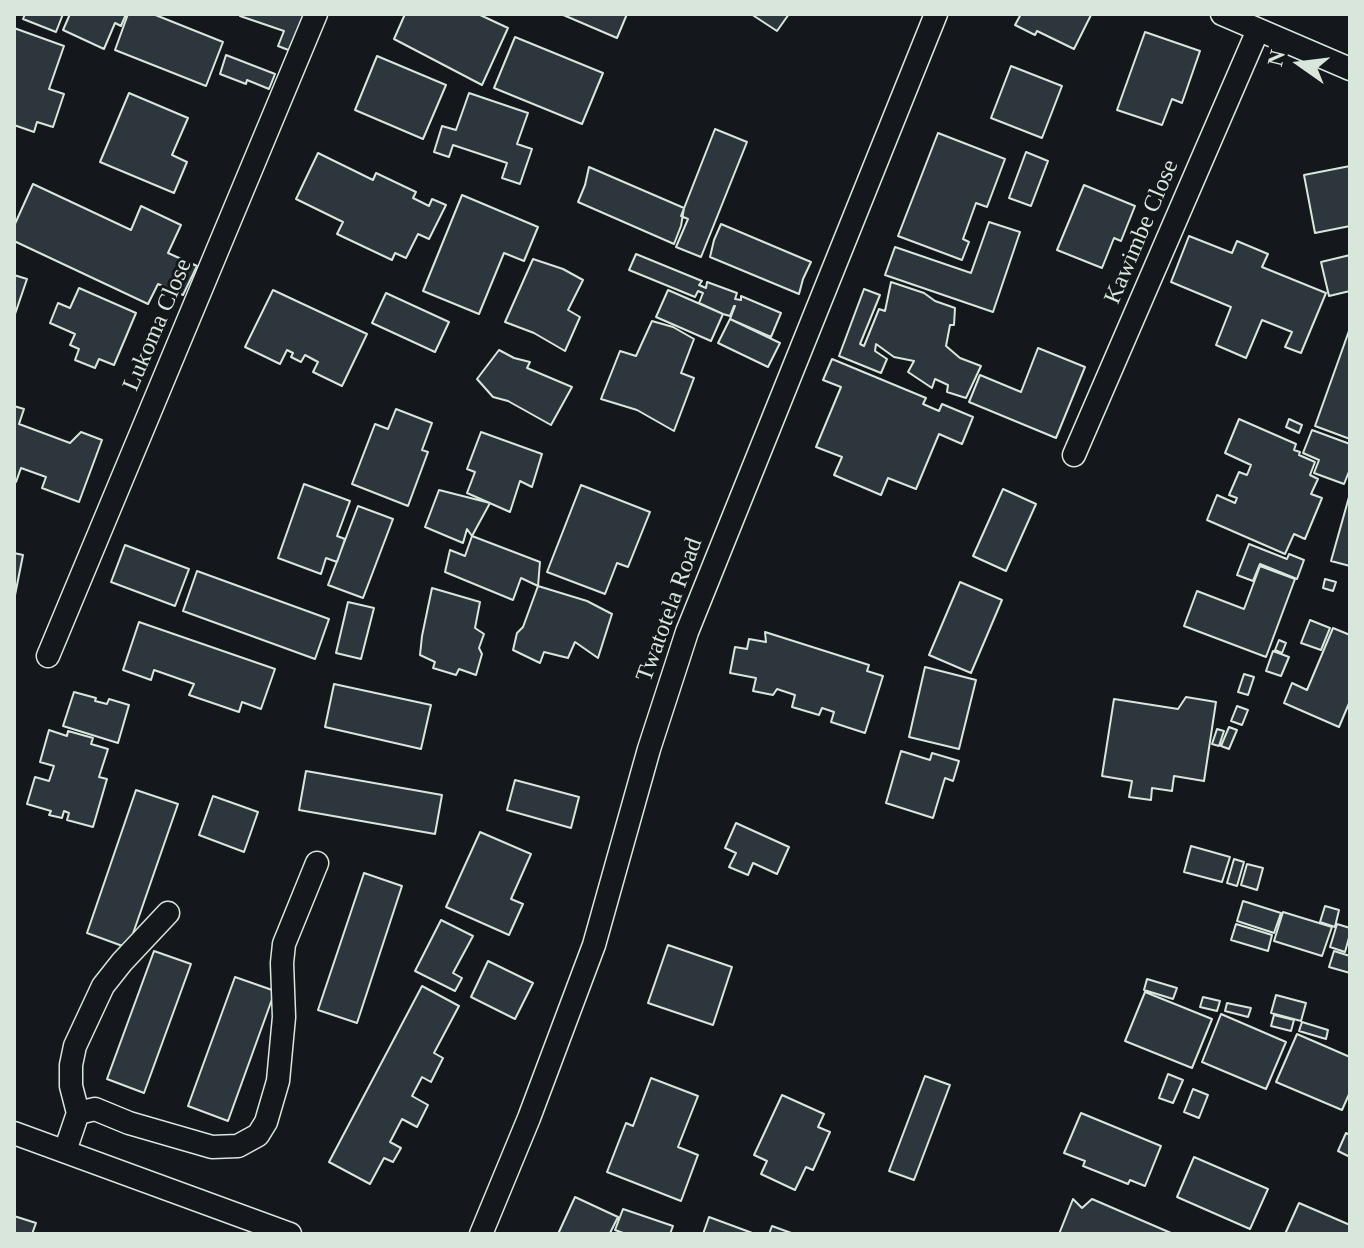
<!DOCTYPE html>
<html>
<head>
<meta charset="utf-8">
<style>
  body { margin:0 }
  #map { position:relative; width:1364px; height:1248px; overflow:hidden; background:#14181c; font-family:"Times New Roman",serif }
  canvas { display:block }
  .frame { position:absolute; inset:0; border:16px solid #d8e6dc; pointer-events:none }
  .north { position:absolute; left:1260px; top:24px; width:80px; height:80px; -webkit-text-stroke:6px #14181c; paint-order:stroke; rotate:284deg; font-size:22px; font-weight:700; line-height:32px; text-align:center; color:#d8e6dc }
  .north::after { content:''; display:block; margin:auto; width:28px; height:36px; background:#d8e6dc; clip-path:polygon(50% 0,100% 100%,50% 72%,0 100%) }
</style>
</head>
<body>
<div id="map">
<canvas width="1364" height="1248"></canvas>
<div class="frame"></div>
<div class="north">N</div>
</div>
<script>
const c = document.querySelector('canvas').getContext('2d');
c.lineJoin = 'round';
function fill(path, color) { c.fillStyle = color; c.fill(path, 'evenodd'); }
const shape = rows => new Path2D(rows.map(r => 'M' + r).join(''));
function stroke(path, color, width, dash) { c.strokeStyle = color; c.lineWidth = width; c.lineCap = dash ? 'butt' : 'round'; c.setLineDash(dash || []); c.stroke(path); }
function write(font, color, halo, rows, align = 'center') {
  c.font = font + ' "Times New Roman",serif'; c.lineWidth = 6; c.setLineDash([]); c.textBaseline = 'middle'; c.strokeStyle = halo; c.fillStyle = color; for (const [text, x, y, turn = 0] of rows) {
    c.save(); c.translate(x, y); c.rotate((+turn || 0) * Math.PI / 180); c.textAlign = isNaN(turn) ? turn : align; if (halo) c.strokeText(text, 0, 0); c.fillText(text, 0, 0); c.restore();
  }
}
const building = shape([
  [25,14,63,14,56,32,23,19,25,14],
  [70,14,126,14,121,26,115,23,104,49,63,30,70,14],
  [128,14,153,14,223,42,206,86,115,50,128,14],
  [241,14,305,14,291,51,278,46,284,31,240,16,241,14],
  [405,14,478,14,508,28,482,85,394,39,405,14],
  [561,14,627,14,617,38,561,14],
  [751,14,789,14,777,31,751,14],
  [1021,14,1089,14,1091,15,1074,49,1037,31,1035,35,1015,25,1021,14],
  [14,28,64,46,49,89,64,94,53,127,37,122,34,132,14,125,14,28],
  [1145,32,1200,51,1182,103,1172,99,1162,125,1117,110,1145,32],
  [515,37,603,73,582,124,494,88,515,37],
  [226,55,275,74,269,89,247,80,246,84,220,74,226,55],
  [377,56,446,85,423,139,355,110,377,56],
  [1011,66,1062,86,1042,138,991,118,1011,66],
  [129,93,188,118,172,155,187,162,174,193,100,162,129,93],
  [469,93,528,113,517,144,532,149,520,184,502,178,507,163,453,145,449,157,434,152,442,126,456,130,469,93],
  [715,129,747,142,701,257,676,247,688,219,681,216,715,129],
  [938,133,1005,159,987,207,976,203,963,239,969,242,962,260,898,236,938,133],
  [1026,152,1048,161,1031,206,1009,198,1026,152],
  [318,153,373,180,376,173,416,192,413,198,429,206,432,199,446,205,429,239,418,234,406,258,395,253,392,260,337,234,343,222,296,199,318,153],
  [1350,166,1350,226,1315,233,1304,175,1350,166],
  [589,167,684,208,681,226,674,244,578,202,585,185,589,167],
  [33,184,131,230,141,206,181,225,168,253,197,266,183,295,158,284,148,304,14,241,14,226,33,184],
  [1084,185,1135,206,1121,241,1114,238,1102,268,1057,250,1084,185],
  [462,195,538,227,524,261,504,253,479,314,423,291,462,195],
  [989,222,1020,232,993,312,885,275,895,247,971,273,989,222],
  [721,224,811,262,803,279,799,294,710,257,714,240,721,224],
  [1189,236,1232,253,1237,241,1268,254,1262,267,1326,293,1301,353,1285,347,1292,332,1262,320,1246,358,1216,345,1231,307,1171,282,1189,236],
  [636,254,702,281,699,285,706,288,707,282,737,293,735,299,741,300,741,296,781,313,771,337,730,319,735,306,734,306,730,316,723,314,699,303,703,293,698,291,695,297,629,270,636,254],
  [1350,255,1350,291,1329,296,1321,262,1350,255],
  [533,259,563,269,583,280,568,310,580,317,565,351,534,333,505,322,533,259],
  [14,275,27,279,14,317,14,275],
  [891,282,924,293,935,301,955,308,954,325,950,325,946,346,960,358,981,366,966,398,947,392,948,385,935,379,932,388,908,372,914,361,894,357,876,344,875,351,887,359,881,373,839,356,864,289,880,295,860,344,864,346,879,309,885,311,891,282],
  [79,288,136,313,114,365,99,359,95,368,75,360,79,349,70,345,75,334,50,323,58,303,70,308,79,288],
  [273,290,367,334,342,386,313,372,318,362,305,355,301,362,291,357,293,353,287,350,280,364,245,347,273,290],
  [668,290,723,314,711,341,656,317,668,290],
  [386,293,449,322,435,352,372,323,386,293],
  [730,319,780,343,768,367,718,343,730,319],
  [652,321,673,327,694,339,681,373,694,378,674,431,637,410,601,399,620,351,636,356,652,321],
  [1350,328,1350,439,1315,426,1350,328],
  [1038,348,1085,367,1056,438,969,402,980,375,1021,392,1038,348],
  [499,350,514,358,530,362,527,368,572,387,551,425,508,401,493,397,477,379,499,350],
  [832,359,926,398,923,404,939,411,942,404,973,417,962,444,939,434,916,489,888,478,881,495,834,475,842,457,816,447,841,387,823,380,832,359],
  [14,406,24,409,19,424,70,443,81,432,102,440,79,502,42,488,46,477,21,468,16,482,14,481,14,406],
  [396,409,432,423,422,450,428,452,408,506,352,484,375,424,388,429,396,409],
  [1239,419,1296,444,1294,450,1300,452,1299,455,1315,462,1310,475,1318,479,1311,494,1322,498,1305,539,1294,534,1285,554,1207,520,1217,495,1235,503,1237,498,1229,495,1239,472,1247,475,1251,465,1225,453,1239,419],
  [1289,419,1302,425,1299,433,1286,427,1289,419],
  [1312,430,1350,444,1350,469,1344,484,1314,473,1319,460,1303,453,1312,430],
  [481,432,542,454,532,487,520,481,510,512,467,493,475,472,467,469,481,432],
  [304,484,350,501,337,536,345,539,337,562,326,558,321,574,278,558,304,484],
  [581,485,650,512,628,567,617,563,605,594,547,572,581,485],
  [1003,489,1036,504,1006,571,973,556,1003,489],
  [439,490,490,503,472,536,467,529,463,543,425,527,439,490],
  [1349,497,1350,497,1350,566,1331,561,1349,497],
  [358,506,393,519,363,598,328,585,358,506],
  [472,536,540,562,538,586,521,578,513,600,445,572,450,550,465,556,472,536],
  [1249,544,1287,559,1289,554,1304,560,1297,579,1260,564,1253,581,1237,575,1249,544],
  [125,545,189,569,175,606,111,582,125,545],
  [14,553,23,555,14,600,14,553],
  [1260,566,1295,579,1266,657,1184,626,1197,591,1244,609,1260,566],
  [197,571,329,619,315,659,183,611,197,571],
  [1325,579,1336,582,1333,591,1323,588,1325,579],
  [960,582,1002,600,971,673,929,655,960,582],
  [538,586,587,601,612,614,598,658,575,642,568,658,544,652,540,663,513,650,517,633,523,627,538,586],
  [432,588,480,602,475,628,484,634,479,648,482,654,476,675,459,669,456,675,433,668,435,662,420,655,422,636,432,588],
  [348,602,374,608,361,659,336,653,348,602],
  [1310,620,1330,628,1321,650,1301,643,1310,620],
  [139,622,275,669,261,709,242,702,239,712,189,695,194,684,154,670,151,680,123,670,139,622],
  [1333,628,1350,635,1350,701,1339,727,1284,703,1292,683,1307,690,1333,628],
  [765,632,869,665,867,671,883,676,865,733,831,722,834,712,822,708,819,715,792,707,795,695,777,689,773,695,753,691,756,678,730,673,735,647,747,649,749,639,766,642,765,632],
  [1279,640,1286,643,1282,653,1275,650,1279,640],
  [1273,651,1289,657,1281,676,1266,671,1273,651],
  [925,667,976,680,959,749,909,737,925,667],
  [1244,674,1254,677,1248,695,1238,692,1244,674],
  [334,684,431,705,421,749,325,727,334,684],
  [74,692,96,698,95,701,107,704,109,699,129,705,118,743,63,726,74,692],
  [1186,697,1216,702,1204,781,1174,776,1172,791,1152,788,1151,800,1129,797,1132,781,1102,776,1114,699,1178,709,1186,697],
  [1237,706,1248,710,1242,725,1231,721,1237,706],
  [1229,727,1237,730,1229,749,1221,746,1229,727],
  [1217,729,1224,731,1219,746,1212,744,1217,729],
  [49,730,67,736,68,731,93,738,91,744,108,749,99,777,107,779,93,827,67,820,69,813,64,811,62,818,49,815,51,811,27,804,35,777,49,781,54,766,40,762,49,730],
  [901,751,930,760,932,753,959,761,953,781,945,778,933,818,886,803,901,751],
  [306,771,442,795,435,834,299,810,306,771],
  [515,780,579,797,571,828,507,810,515,780],
  [136,790,178,804,128,948,87,933,136,790],
  [213,796,258,812,244,852,199,835,213,796],
  [736,823,789,847,777,874,753,863,748,875,729,867,736,853,725,848,736,823],
  [480,832,531,854,511,899,523,904,509,935,446,907,480,832],
  [1191,846,1230,857,1222,882,1184,872,1191,846],
  [1234,859,1244,862,1237,886,1227,883,1234,859],
  [1247,864,1263,868,1257,890,1241,885,1247,864],
  [364,873,402,886,357,1023,318,1010,364,873],
  [1243,901,1281,913,1274,933,1237,921,1243,901],
  [1325,906,1339,910,1335,927,1320,922,1325,906],
  [1283,912,1332,927,1322,956,1274,941,1283,912],
  [441,920,473,936,453,973,462,978,455,991,415,971,441,920],
  [1236,924,1272,935,1268,951,1231,940,1236,924],
  [1337,924,1350,928,1350,934,1345,952,1330,947,1337,924],
  [668,945,732,967,713,1025,648,1003,668,945],
  [154,951,191,964,144,1093,107,1079,154,951],
  [1334,951,1350,956,1350,973,1329,967,1334,951],
  [488,961,533,983,515,1019,471,997,488,961],
  [235,977,275,991,228,1121,188,1106,235,977],
  [1147,979,1177,988,1173,999,1144,990,1147,979],
  [422,986,459,1006,434,1053,443,1058,431,1082,422,1077,412,1096,428,1105,417,1127,402,1119,390,1142,401,1148,393,1162,384,1158,370,1184,329,1162,422,986],
  [1145,992,1212,1019,1192,1068,1125,1041,1145,992],
  [1276,995,1306,1003,1301,1021,1271,1013,1276,995],
  [1203,997,1220,1001,1217,1011,1200,1007,1203,997],
  [1227,1003,1251,1008,1248,1017,1225,1011,1227,1003],
  [1221,1014,1286,1042,1266,1089,1202,1062,1221,1014],
  [1274,1015,1294,1020,1291,1031,1271,1026,1274,1015],
  [1302,1022,1328,1030,1326,1039,1299,1031,1302,1022],
  [1297,1034,1350,1057,1350,1092,1342,1110,1276,1082,1297,1034],
  [1168,1074,1183,1080,1173,1103,1159,1098,1168,1074],
  [925,1076,950,1085,914,1180,889,1171,925,1076],
  [651,1078,698,1096,678,1147,698,1155,681,1201,607,1172,626,1123,633,1126,651,1078],
  [1193,1089,1208,1095,1199,1118,1184,1112,1193,1089],
  [782,1095,824,1114,818,1127,830,1132,813,1170,806,1167,795,1190,761,1174,767,1161,754,1155,782,1095],
  [1081,1113,1161,1146,1145,1186,1130,1180,1128,1184,1083,1166,1085,1161,1064,1153,1081,1113],
  [1346,1133,1350,1135,1350,1157,1338,1151,1346,1133],
  [1194,1157,1268,1189,1250,1229,1177,1197,1194,1157],
  [575,1197,618,1217,610,1233,613,1234,558,1234,575,1197],
  [1073,1199,1082,1208,1092,1199,1171,1233,1170,1234,1059,1234,1073,1199],
  [1299,1203,1350,1225,1350,1234,1285,1234,1299,1203],
  [623,1209,673,1226,670,1234,626,1234,615,1230,623,1209],
  [14,1216,36,1223,32,1234,14,1234,14,1216],
  [709,1217,755,1234,703,1234,709,1217],
  [772,1226,794,1234,769,1234,772,1226]
]);
fill(building, '#2c363c');
stroke(building, '#d8e6dc', 2);
const minor = shape([
  [1222,14,1350,69],
  [1074,455,1258,30],
  [48,656,316,14],
  [78,1113,71,1086,71,1065,75,1046,103,986,122,962,168,913],
  [14,1133,290,1234],
  [65,1151,78,1113,95,1109,129,1123,212,1147,238,1146,258,1135,266,1122,278,1081,284,1017,282,963,284,944,317,863],
  [481,1234,529,1118,594,945,649,749,687,632,936,14]
]);
stroke(minor, '#d8e6dc', 25);
stroke(minor, '#14181c', 22);
write('24px', '#d8e6dc', '#14181c', [
  ["Kawimbe Close",1142,232,-67],
  ["Lukoma Close",158,325,-67],
  ["Twatotela Road",670,610,-70]
]);
</script>
</body>
</html>
